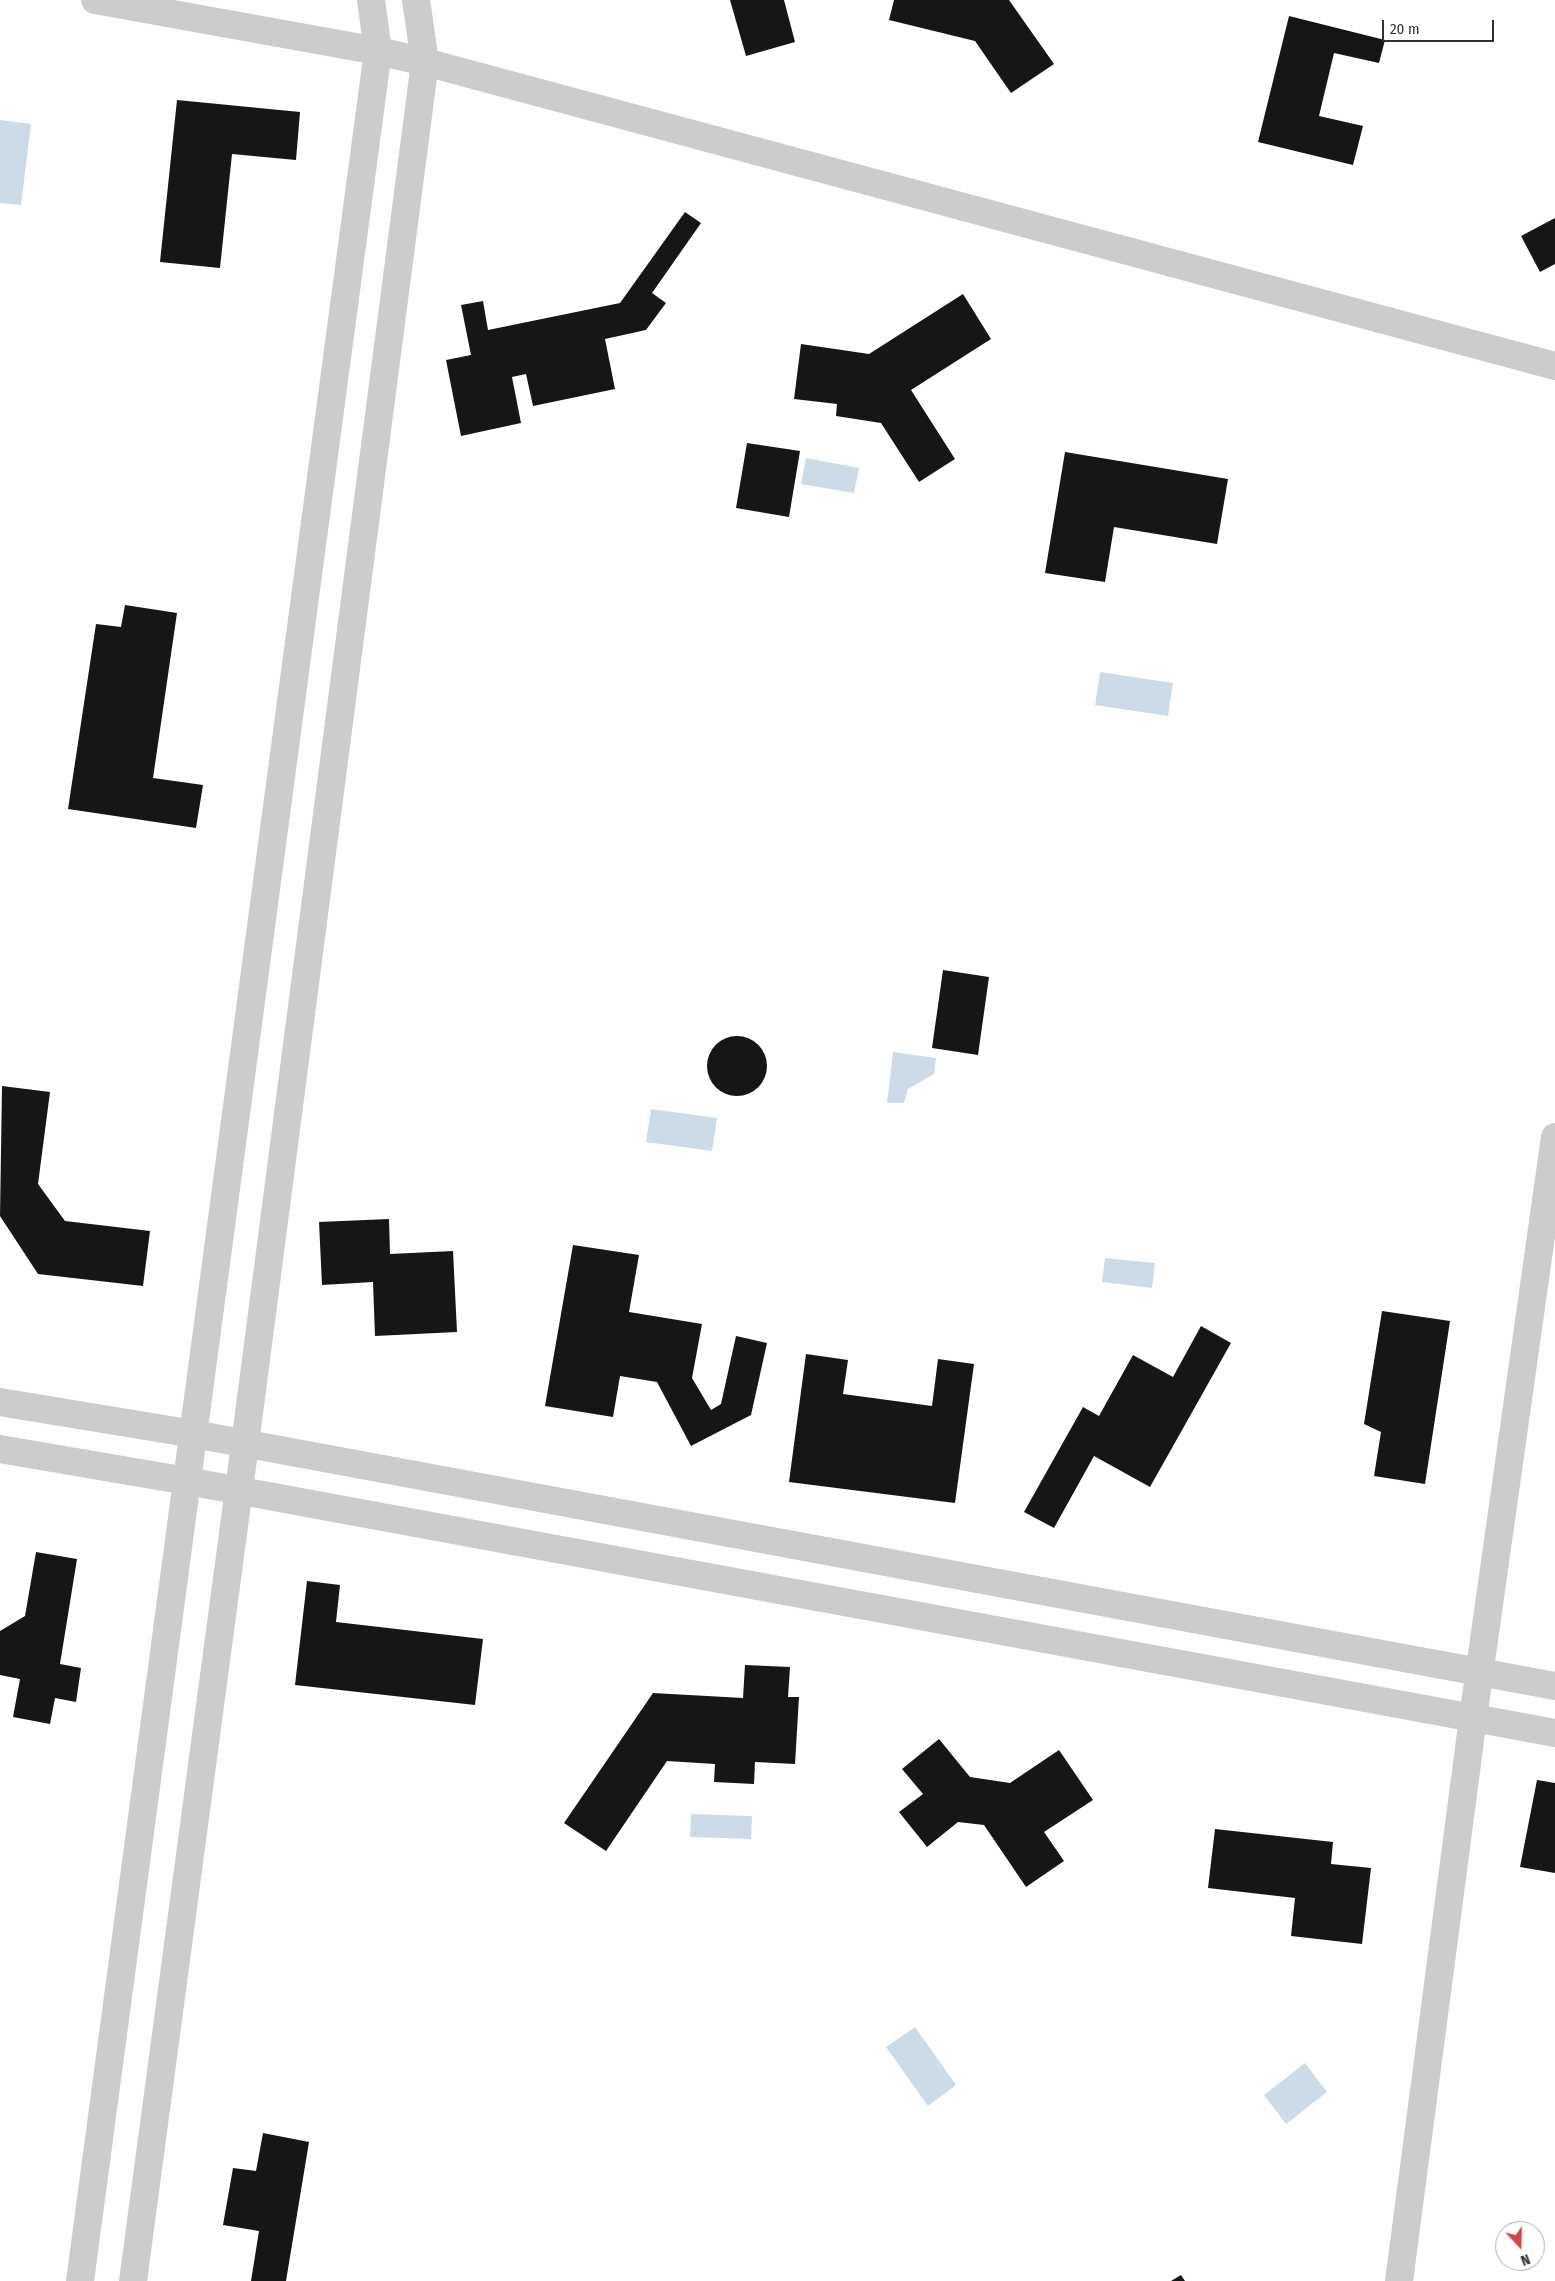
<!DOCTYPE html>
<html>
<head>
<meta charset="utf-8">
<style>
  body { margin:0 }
  #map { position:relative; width:1555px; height:2281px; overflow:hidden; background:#fff; font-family:"Fira Sans Condensed",sans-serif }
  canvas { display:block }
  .north { position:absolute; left:1495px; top:2221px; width:50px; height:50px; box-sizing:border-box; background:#fff; border:1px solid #acacac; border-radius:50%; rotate:159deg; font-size:14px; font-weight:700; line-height:20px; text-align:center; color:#2f2f2f }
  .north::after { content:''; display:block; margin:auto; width:18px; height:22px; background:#d14647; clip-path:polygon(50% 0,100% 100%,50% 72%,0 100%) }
  .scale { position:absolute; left:1382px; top:20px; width:112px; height:22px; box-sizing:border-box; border:2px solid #2f2f2f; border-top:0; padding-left:6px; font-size:15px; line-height:18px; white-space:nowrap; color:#2f2f2f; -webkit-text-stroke:4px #fff; paint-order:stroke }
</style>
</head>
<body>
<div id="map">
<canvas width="1555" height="2281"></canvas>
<div class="north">N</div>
<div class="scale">20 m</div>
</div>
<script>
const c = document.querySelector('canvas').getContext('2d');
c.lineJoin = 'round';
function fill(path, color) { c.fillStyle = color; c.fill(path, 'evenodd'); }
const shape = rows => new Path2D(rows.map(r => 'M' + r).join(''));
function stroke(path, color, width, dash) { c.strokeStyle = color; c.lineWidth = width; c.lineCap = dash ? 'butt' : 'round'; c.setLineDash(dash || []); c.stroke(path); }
fill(shape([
  [0,120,31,124,21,205,0,203],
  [806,458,859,468,854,493,801,484],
  [1100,672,1173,683,1168,716,1095,705],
  [893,1052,936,1058,934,1074,908,1089,904,1103,887,1103],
  [651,1109,717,1118,712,1151,646,1142],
  [1105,1258,1155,1263,1152,1288,1102,1282],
  [691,1814,752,1816,751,1839,690,1837],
  [915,2027,956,2085,928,2106,886,2047],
  [1305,2063,1327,2092,1286,2124,1264,2095]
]), '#cddbe8');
fill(shape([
  [730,0,784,0,795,42,746,56],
  [894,0,1009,0,1054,64,1011,93,975,41,889,20],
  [1289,16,1385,40,1379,63,1334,53,1319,116,1363,126,1353,165,1258,142],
  [177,100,300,112,296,160,232,154,220,268,160,262],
  [685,212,701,223,652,293,666,303,646,330,605,339,615,389,533,406,526,374,512,377,521,423,461,436,446,360,471,355,461,305,483,301,488,330,620,303],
  [1555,218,1555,264,1540,272,1521,236],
  [963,294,991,339,911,390,955,459,919,482,881,423,836,416,837,404,794,399,801,344,869,354],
  [747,443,800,451,789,517,736,508],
  [1065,452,1228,479,1217,544,1114,527,1105,582,1045,573],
  [125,605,177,613,153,778,203,785,196,828,68,809,96,624,121,627],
  [943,970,989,977,978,1055,932,1048],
  '707 1066a30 30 0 1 1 60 0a30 30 0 1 1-60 0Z',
  [2,1086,50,1092,38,1184,65,1221,150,1231,143,1286,38,1274,0,1216],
  [389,1219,390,1254,453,1251,457,1332,375,1336,373,1282,322,1285,319,1222],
  [573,1245,639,1255,629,1312,702,1324,692,1378,711,1410,721,1404,736,1336,767,1343,751,1415,691,1446,657,1382,620,1376,613,1417,545,1406],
  [1382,1311,1450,1321,1425,1484,1374,1476,1381,1432,1364,1424],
  [1201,1326,1231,1343,1150,1487,1094,1456,1054,1528,1024,1512,1083,1407,1099,1416,1133,1355,1173,1377],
  [806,1354,848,1360,843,1394,932,1406,938,1359,974,1364,955,1503,789,1482],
  [36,1552,77,1559,60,1664,81,1668,76,1702,55,1698,50,1724,13,1717,20,1679,0,1675,0,1631,25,1616],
  [307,1581,340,1585,336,1622,483,1639,475,1705,295,1685],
  [745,1665,790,1667,788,1697,799,1697,795,1764,755,1762,754,1784,714,1782,715,1764,667,1761,606,1851,564,1823,653,1693,743,1698],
  [939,1739,970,1777,1010,1783,1059,1750,1093,1800,1044,1832,1064,1861,1026,1887,984,1825,958,1822,927,1847,899,1812,923,1794,902,1769],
  [1537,1780,1555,1783,1555,1873,1520,1867],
  [1215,1829,1333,1842,1331,1864,1371,1868,1362,1944,1291,1936,1295,1898,1208,1888],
  [263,2133,309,2142,286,2281,251,2281,259,2231,223,2225,233,2168,256,2171],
  [1181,2275,1185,2281,1171,2281]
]), '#161616');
stroke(shape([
  [95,0,378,51,425,62,1555,366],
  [0,1402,194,1434,1555,1686],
  [0,1449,187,1481,1555,1733],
  [80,2281,378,51,371,0],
  [133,2281,245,1444,425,62,416,0],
  [1399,2281,1473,1718,1555,1137]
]), '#ccc', 28);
</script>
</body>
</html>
